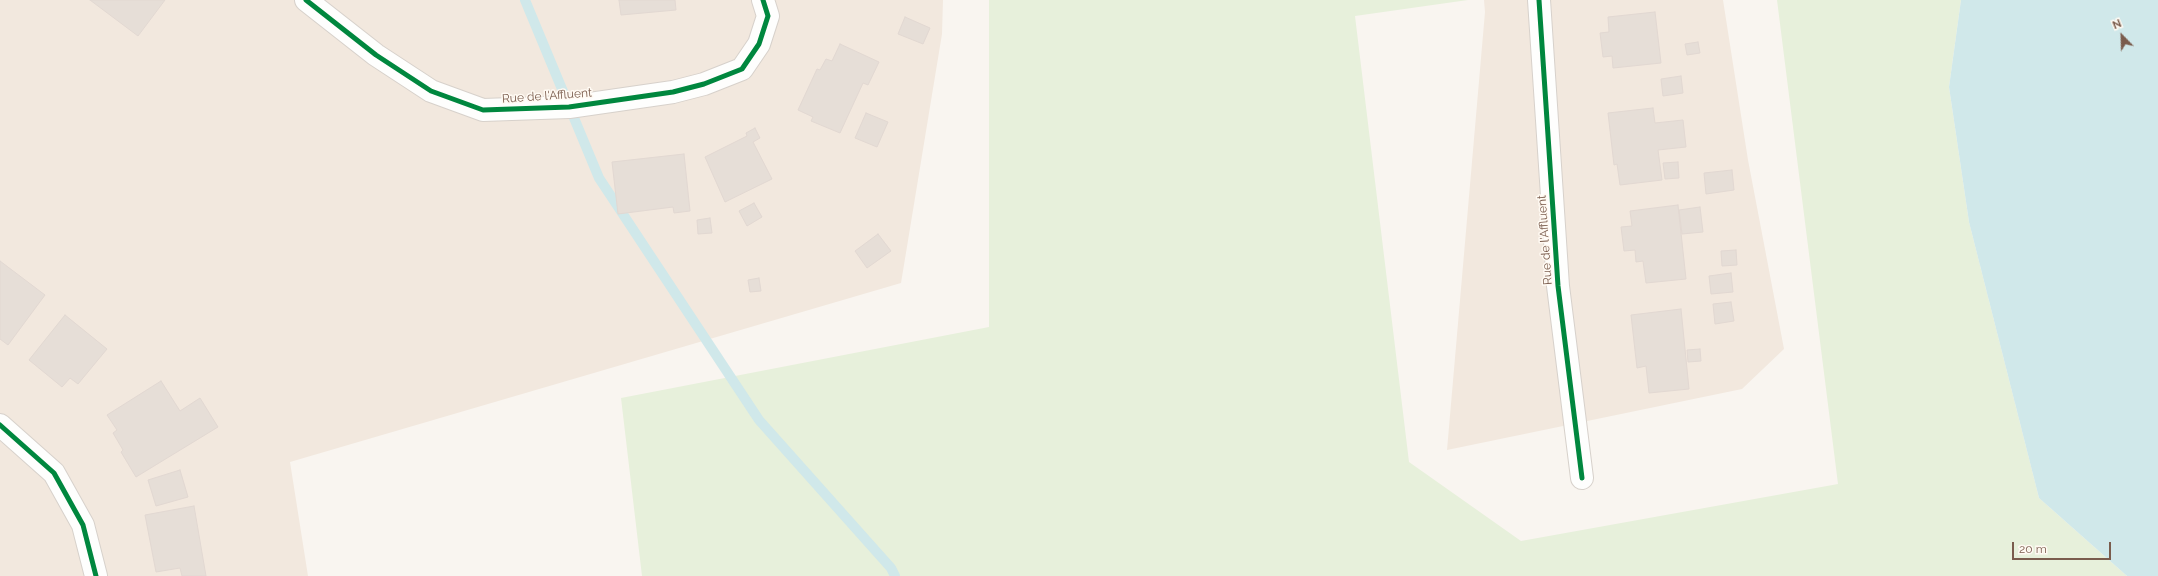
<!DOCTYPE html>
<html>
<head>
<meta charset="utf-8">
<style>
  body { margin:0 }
  #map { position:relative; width:2158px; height:576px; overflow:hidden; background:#f9f5f0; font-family:Raleway,sans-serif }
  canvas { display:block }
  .north { position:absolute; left:2102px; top:16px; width:40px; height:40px; -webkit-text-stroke:3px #fffaf3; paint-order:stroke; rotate:337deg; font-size:11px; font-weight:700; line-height:16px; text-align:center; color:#7a5c4d }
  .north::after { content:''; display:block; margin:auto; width:14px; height:18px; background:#7a5c4d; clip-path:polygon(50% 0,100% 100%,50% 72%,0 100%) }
  .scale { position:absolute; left:2012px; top:542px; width:99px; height:18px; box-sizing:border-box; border:2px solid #7a5c4d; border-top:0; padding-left:5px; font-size:12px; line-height:14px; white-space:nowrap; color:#7a5c4d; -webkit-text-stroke:3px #fffaf3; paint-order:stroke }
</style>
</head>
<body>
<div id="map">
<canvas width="2158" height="576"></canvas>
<div class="north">N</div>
<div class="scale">20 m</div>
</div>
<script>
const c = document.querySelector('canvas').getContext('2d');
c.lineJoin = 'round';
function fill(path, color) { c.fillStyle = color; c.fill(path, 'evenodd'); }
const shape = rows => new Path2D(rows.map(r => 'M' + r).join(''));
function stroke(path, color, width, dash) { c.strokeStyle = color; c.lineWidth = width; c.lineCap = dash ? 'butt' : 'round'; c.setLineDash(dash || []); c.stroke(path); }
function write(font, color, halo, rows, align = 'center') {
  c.font = font + ' Raleway,sans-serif'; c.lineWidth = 3; c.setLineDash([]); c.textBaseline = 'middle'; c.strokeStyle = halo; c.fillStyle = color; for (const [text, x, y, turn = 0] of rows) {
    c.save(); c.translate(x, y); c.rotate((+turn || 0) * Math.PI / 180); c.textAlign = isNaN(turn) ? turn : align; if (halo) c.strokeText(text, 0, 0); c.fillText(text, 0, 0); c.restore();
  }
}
fill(shape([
  [0,0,943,0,942,34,901,283,290,462,308,576,0,576],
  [1484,0,1723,0,1748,160,1784,349,1742,389,1447,450,1485,12]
]), '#f2e8de');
fill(shape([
  [989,0,1468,0,1355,16,1409,462,1521,541,1838,484,1777,0,1961,0,1949,87,1969,222,2039,498,2127,576,642,576,621,398,989,327]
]), '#e7f0db');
fill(shape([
  [1961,0,2158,0,2158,576,2127,576,2039,498,1969,222,1949,87]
]), '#d0e8ea');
stroke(shape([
  [525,0,599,178,759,420,891,568,895,576]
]), '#d0e8ea', 10);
const building = shape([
  [90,0,165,0,138,36,90,0],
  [619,0,675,0,676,10,621,15,619,0],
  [1655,12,1661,63,1613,68,1612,56,1603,57,1600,33,1609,32,1608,17,1655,12],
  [905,17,930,28,923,44,898,34,905,17],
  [1698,42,1700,53,1687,55,1685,44,1698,42],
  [840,44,879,62,868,85,863,83,840,133,811,121,813,117,798,110,817,69,820,70,826,59,832,61,840,44],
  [1681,76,1683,93,1663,96,1661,79,1681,76],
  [1653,108,1655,123,1683,120,1686,147,1658,150,1662,180,1620,185,1617,164,1614,165,1608,113,1653,108],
  [866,113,888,122,877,147,855,138,866,113],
  [755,128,760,138,753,142,772,179,725,202,705,157,747,136,746,133,755,128],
  [684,154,690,211,674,213,673,207,618,214,612,162,684,154],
  [1678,162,1679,178,1665,179,1663,163,1678,162],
  [1732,170,1734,190,1706,194,1704,173,1732,170],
  [754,203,762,217,747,226,739,211,754,203],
  [1678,205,1686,279,1646,283,1643,261,1636,262,1635,250,1624,251,1621,227,1632,226,1630,211,1678,205],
  [1700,207,1703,232,1682,234,1679,210,1700,207],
  [710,218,712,233,698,234,697,220,710,218],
  [878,234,891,251,867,268,855,251,878,234],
  [1736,250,1737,265,1722,266,1721,251,1736,250],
  [0,261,45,295,8,345,0,339,0,261],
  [1731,273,1733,292,1711,294,1709,276,1731,273],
  [759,278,761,291,750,292,748,280,759,278],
  [1731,302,1734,321,1715,324,1713,304,1731,302],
  [1681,309,1689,389,1649,393,1646,366,1637,368,1631,315,1681,309],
  [65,315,107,349,78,384,70,378,62,387,29,360,65,315],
  [1700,349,1701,361,1688,362,1687,350,1700,349],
  [161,381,180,411,200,398,218,427,136,477,121,452,123,450,113,433,117,430,107,415,161,381],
  [180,470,188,497,156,506,148,480,180,470],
  [194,506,206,576,182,576,180,568,156,572,145,515,194,506]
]);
fill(building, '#e6ded7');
stroke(building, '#e2d8d2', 1);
const minor = shape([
  [306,0,376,55,431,91,483,110,569,107,673,92,704,84,742,69,759,44,768,16,763,0],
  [1539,0,1558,286,1582,478],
  [0,425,54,473,83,525,96,576]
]);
stroke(minor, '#d7d1cb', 24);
stroke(minor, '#fefefd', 22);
stroke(shape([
  [306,0,376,55,431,91,483,110,569,107,673,92,704,84,742,69,759,44,768,16,763,0],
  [1539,0,1558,286,1582,478],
  [0,425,54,473,83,525,96,576]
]), '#00873e', 5);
write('12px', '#7a5c4d', '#fffaf3', [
  ["Rue de l'Affluent",547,96,-4],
  ["Rue de l'Affluent",1545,240,-94]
]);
</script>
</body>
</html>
